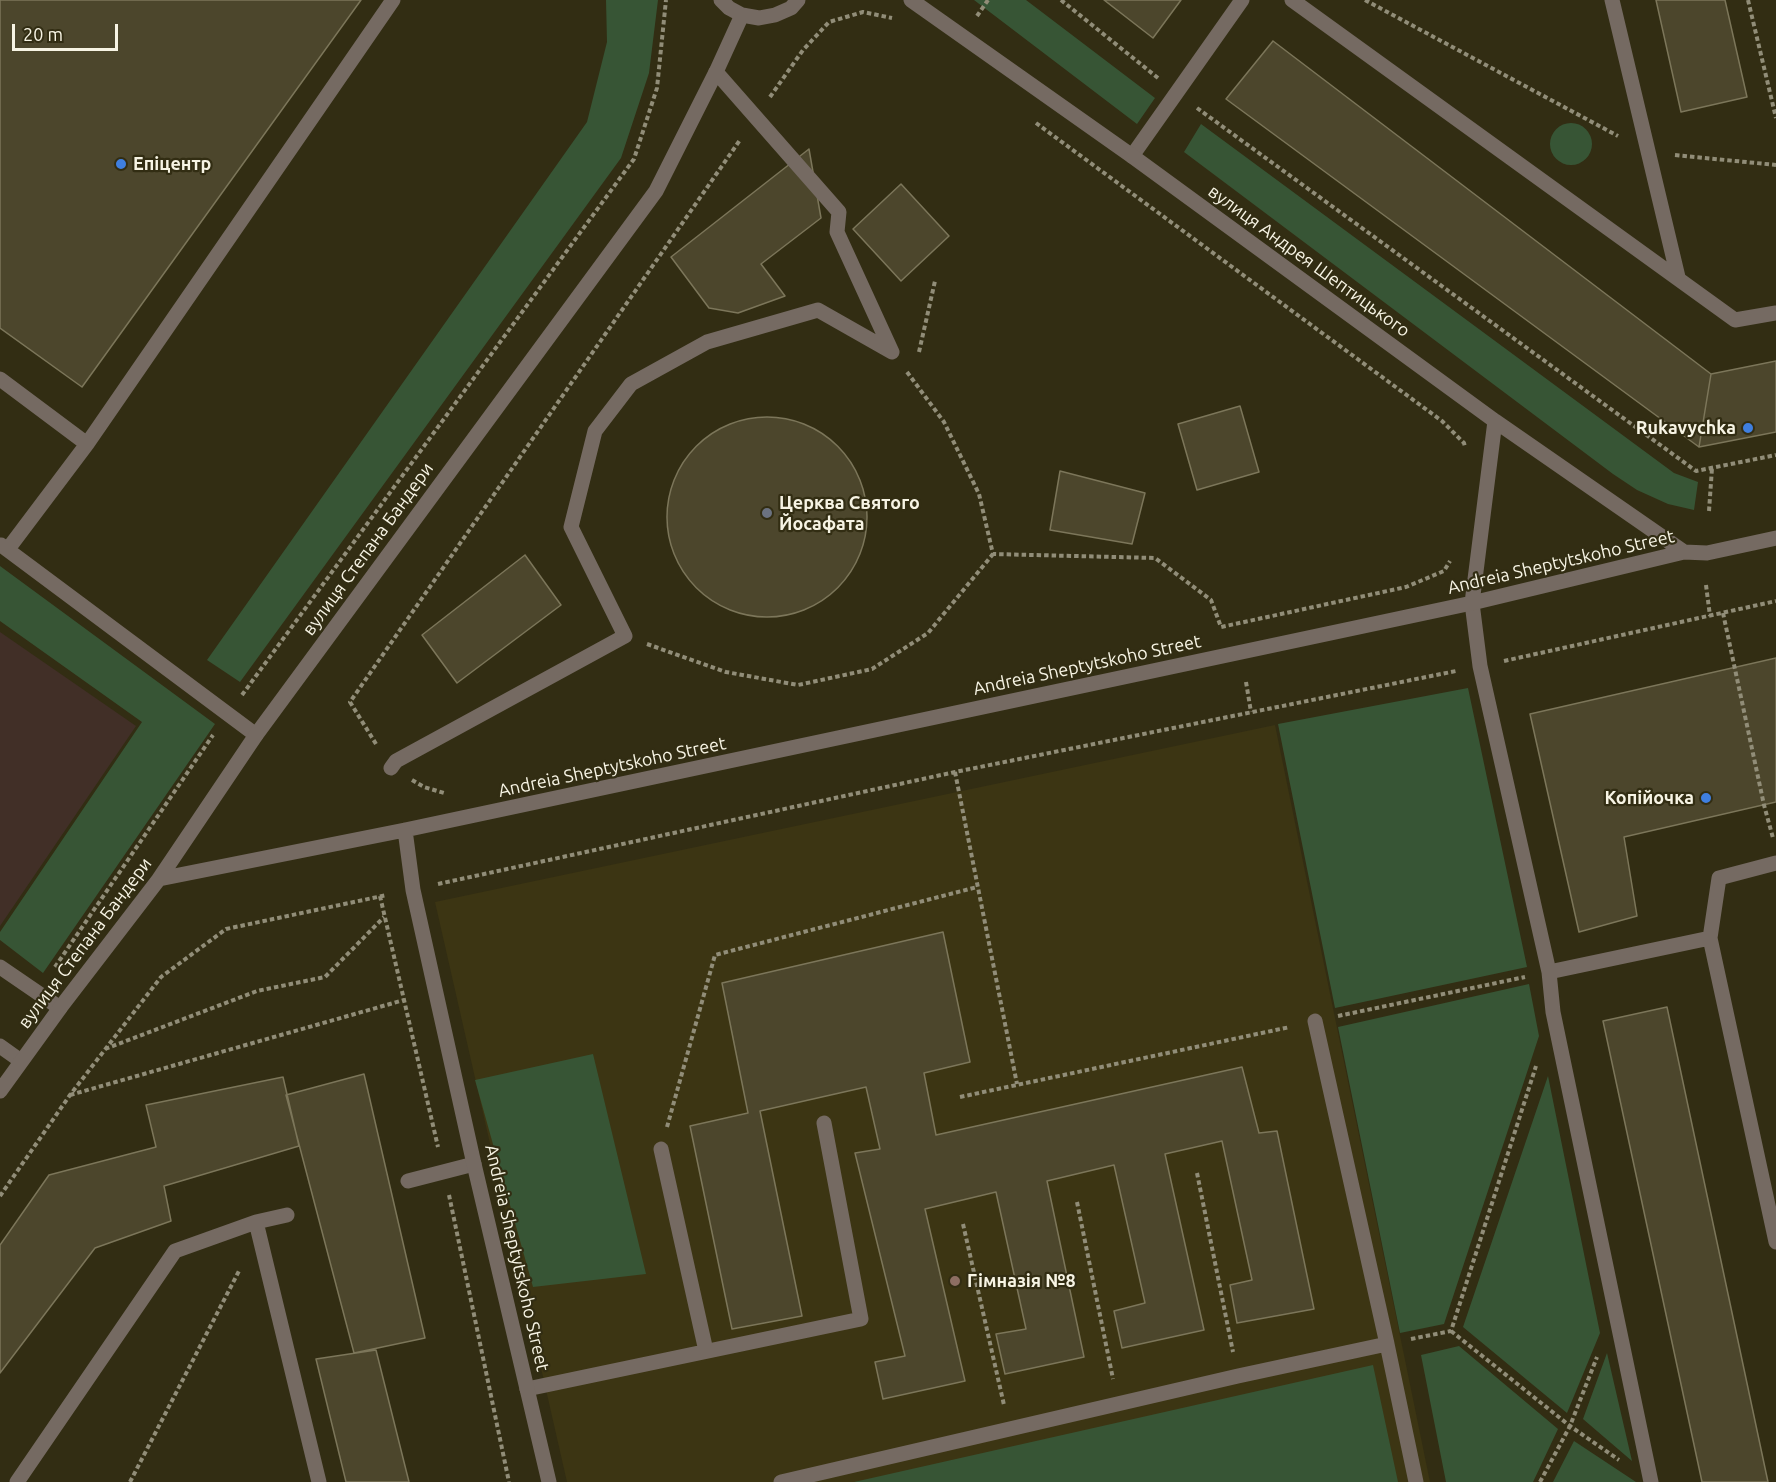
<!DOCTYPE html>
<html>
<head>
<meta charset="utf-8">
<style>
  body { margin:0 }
  #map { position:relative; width:1776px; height:1482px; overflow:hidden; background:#322d13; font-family:Ubuntu,sans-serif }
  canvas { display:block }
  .scale { position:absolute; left:12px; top:24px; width:106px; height:27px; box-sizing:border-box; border:3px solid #f7f4e4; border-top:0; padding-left:8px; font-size:18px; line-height:21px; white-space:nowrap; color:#f7f4e4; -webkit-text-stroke:4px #322d13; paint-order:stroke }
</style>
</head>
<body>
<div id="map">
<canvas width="1776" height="1482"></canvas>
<div class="scale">20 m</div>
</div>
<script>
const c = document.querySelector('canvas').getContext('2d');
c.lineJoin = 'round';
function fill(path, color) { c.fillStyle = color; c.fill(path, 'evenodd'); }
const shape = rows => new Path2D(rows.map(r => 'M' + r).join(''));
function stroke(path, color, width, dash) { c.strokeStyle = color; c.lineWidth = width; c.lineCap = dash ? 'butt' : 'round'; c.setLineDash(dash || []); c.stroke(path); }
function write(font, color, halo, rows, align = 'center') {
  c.font = font + ' Ubuntu,sans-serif'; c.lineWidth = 4.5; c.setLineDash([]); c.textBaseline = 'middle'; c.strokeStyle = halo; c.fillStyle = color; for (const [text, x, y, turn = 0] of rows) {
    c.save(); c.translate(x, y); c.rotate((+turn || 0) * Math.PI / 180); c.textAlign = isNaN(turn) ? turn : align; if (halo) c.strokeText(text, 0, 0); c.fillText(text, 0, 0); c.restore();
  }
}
fill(shape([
  [0,632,136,726,0,926]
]), '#412f27');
fill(shape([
  [1275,725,1430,1482,567,1482,435,902]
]), '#3c3513');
fill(shape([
  [606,0,658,0,649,73,621,158,240,682,207,660,587,122,607,42],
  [974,0,1026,0,1155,98,1137,124],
  '1550 144a21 21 0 1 1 42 0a21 21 0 1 1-42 0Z',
  [1201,124,1674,473,1698,482,1694,510,1668,504,1637,490,1613,474,1184,152],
  [0,566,215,724,43,973,0,940,0,932,142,722,0,621],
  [1468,688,1527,967,1335,1008,1278,724],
  [1529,984,1539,1036,1444,1324,1400,1333,1338,1027],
  [593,1054,646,1274,533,1287,475,1080],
  [1548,1076,1600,1333,1567,1413,1463,1327],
  [1459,1346,1558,1429,1533,1482,1446,1482,1421,1355],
  [1607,1353,1632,1461,1583,1419],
  [1373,1365,1398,1482,854,1482],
  [1574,1441,1636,1482,1637,1482,1553,1482]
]), '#375535');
const building = shape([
  [0,0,361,0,82,387,0,328,0,0],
  [1104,0,1181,0,1153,38,1104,0],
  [1656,0,1725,0,1747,97,1681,112,1656,0],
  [1273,41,1711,374,1699,447,1226,99,1273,41],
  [809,149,821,218,761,264,785,296,738,313,709,308,671,257,809,149],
  [901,184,949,236,901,281,853,229,901,184],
  [1776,361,1776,432,1699,447,1711,374,1776,361],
  [1240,406,1259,472,1197,490,1178,424,1240,406],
  '667 517a100 100 0 1 1 200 0a100 100 0 1 1-200 0Z',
  [1060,471,1145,493,1132,544,1050,530,1060,471],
  [525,555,561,605,457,683,422,635,525,555],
  [1776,658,1776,802,1624,837,1637,916,1579,932,1530,714,1776,658],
  [943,932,970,1062,924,1073,936,1135,1242,1067,1259,1133,1277,1131,1314,1309,1237,1323,1230,1285,1252,1280,1222,1141,1165,1154,1204,1330,1122,1348,1114,1311,1145,1303,1114,1165,1047,1181,1084,1357,1005,1374,996,1334,1026,1329,996,1192,925,1209,965,1381,883,1399,875,1362,905,1356,855,1153,880,1149,866,1087,760,1111,802,1316,732,1329,690,1126,748,1113,722,983,943,932],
  [1667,1007,1768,1482,1702,1482,1603,1021,1667,1007],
  [364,1074,425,1338,354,1353,286,1095,364,1074],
  [283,1077,299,1146,164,1186,171,1221,95,1248,0,1373,0,1245,49,1175,156,1147,146,1105,283,1077],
  [376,1350,409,1482,346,1482,316,1359,376,1350]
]);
fill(building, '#4c462c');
stroke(building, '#7c765a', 1.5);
stroke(shape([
  [1061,0,1158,78],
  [1365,0,1618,136],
  [1748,0,1776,118],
  [977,16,988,0],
  [770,97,803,50,829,22,863,12,892,18],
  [1197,108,1696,471,1776,455],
  [1036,123,1442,421,1464,443,1465,447],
  [1675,155,1776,165],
  [919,352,935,281],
  [907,372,944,422,979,494,993,554,1155,558,1211,600,1221,627,1406,587,1444,571,1450,561],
  [1709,511,1712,468],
  [1706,585,1710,616],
  [1723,613,1764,805,1773,838],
  [647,644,726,672,798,685,872,669,928,633,993,554],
  [1504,661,1776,601],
  [1246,682,1251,712],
  [242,695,634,159,657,88,666,0],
  [376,744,350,702,740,140],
  [955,772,1017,1084],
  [412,780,424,787,444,793],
  [438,884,955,772,1456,671],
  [380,896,438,1147],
  [55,967,213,735],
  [1338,1016,1525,977],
  [105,1049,257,991,325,977,384,917],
  [70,1095,404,1000],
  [960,1097,1290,1027],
  [667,1127,715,955,977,887],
  [1197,1173,1233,1352],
  [449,1195,509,1482],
  [0,1196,70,1095,161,977,226,929,387,895],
  [1077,1202,1113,1379],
  [963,1224,1004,1405],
  [1451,1331,1570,1426,1619,1460],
  [1411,1339,1451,1331,1536,1066],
  [130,1482,240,1269],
  [1540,1482,1570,1426,1597,1357]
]), '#918d78', 4, [4.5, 3]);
stroke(shape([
  [1292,0,1735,320,1776,313],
  [1612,0,1678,277],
  [1132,156,1242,0],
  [0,379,87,444],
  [1,545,256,735],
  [8,549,87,444,393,0],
  [1472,603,1480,666,1549,972,1553,1012,1651,1482],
  [391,768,396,761,625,636,571,527,595,431,631,384,707,342,818,310,892,352,837,232,839,212,716,72],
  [1776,863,1719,878,1710,938,1776,1242],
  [0,967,60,1008],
  [1549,972,1710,938],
  [1315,1021,1387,1344],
  [0,1046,21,1061],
  [661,1149,706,1351],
  [408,1181,474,1164],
  [256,1222,319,1482],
  [527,1389,861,1319,824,1123],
  [17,1482,175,1251,256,1222,287,1215],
  [781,1482,1238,1376,1387,1344,1416,1482]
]), '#756a62', 15);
stroke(shape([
  [721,0,729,8,742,15,759,18,775,15,791,8,798,0],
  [911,0,1132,156,1495,421,1684,552],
  [1472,603,1495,421],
  [405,830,413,890,474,1164,549,1482],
  [159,879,405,830,1472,603,1684,552,1707,553,1776,538],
  [0,1091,60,1008,159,879,256,735,656,191,716,72,742,15]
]), '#756a62', 15);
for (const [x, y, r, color] of [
  [121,164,6,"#3f7fe0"],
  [1748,428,6,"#3f7fe0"],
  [767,513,6,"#6b7280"],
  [1706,798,6,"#3f7fe0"],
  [955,1281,6,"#8d6e63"]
]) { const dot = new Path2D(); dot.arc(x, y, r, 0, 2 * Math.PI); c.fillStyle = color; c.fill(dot); stroke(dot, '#322d13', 2); }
write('bold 18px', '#f7f4e4', '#322d13', [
  ["Епіцентр",133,164],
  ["Rukavychka",1736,428,"right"],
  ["Церква Святого",779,503],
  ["Йосафата",779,524],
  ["Копійочка",1694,798,"right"],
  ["Гімназія №8",967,1281]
], 'left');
write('18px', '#f7f4e4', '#322d13', [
  ["вулиця Андрея Шептицького",1309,261,36],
  ["вулиця Степана Бандери",368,549,-54],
  ["Andreia Sheptytskoho Street",1561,562,-13],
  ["Andreia Sheptytskoho Street",1087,665,-12],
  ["Andreia Sheptytskoho Street",612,767,-12],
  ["вулиця Степана Бандери",85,943,-53],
  ["Andreia Sheptytskoho Street",517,1258,77]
]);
</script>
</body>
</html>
